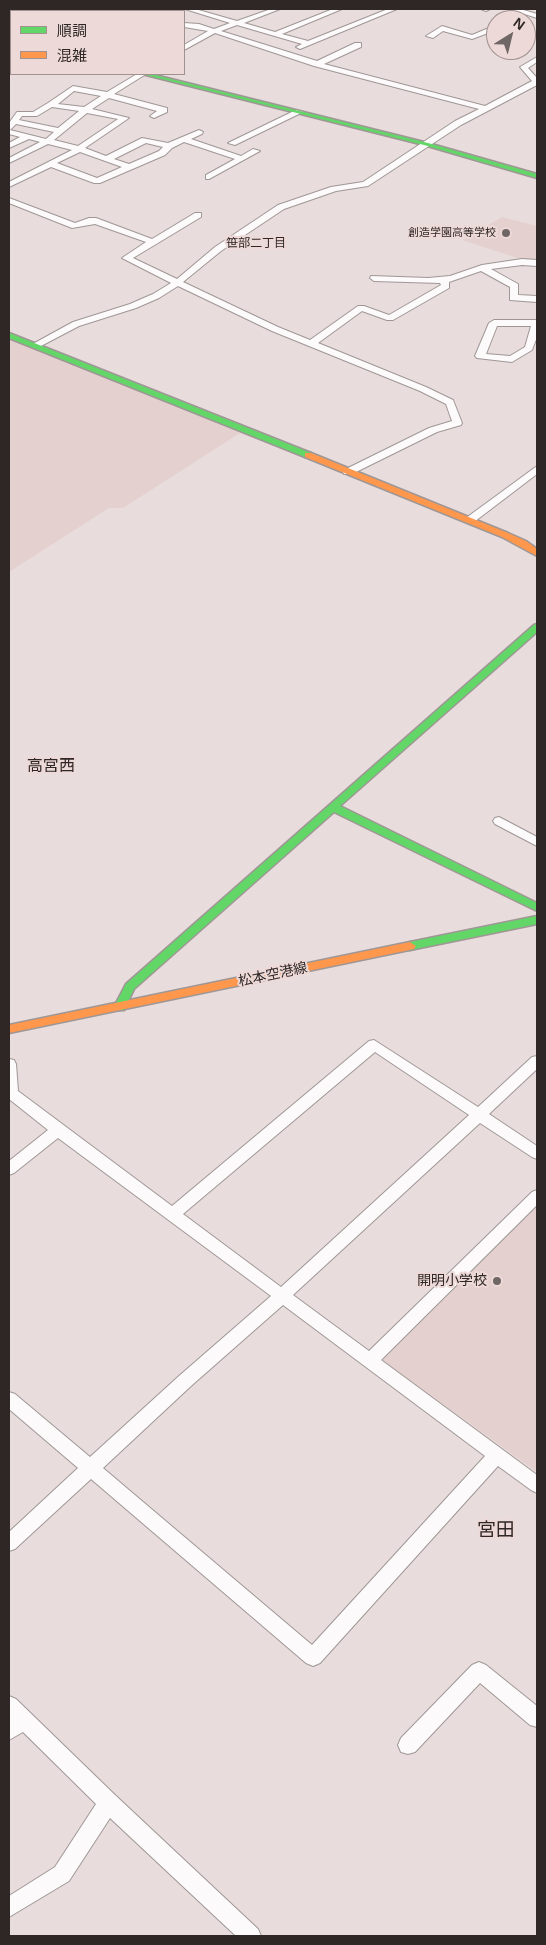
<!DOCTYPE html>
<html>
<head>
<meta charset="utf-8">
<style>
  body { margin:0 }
  #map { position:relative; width:546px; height:1945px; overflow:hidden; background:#e8dddc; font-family:Helvetica,"Noto Sans JP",sans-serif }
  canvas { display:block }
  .frame { position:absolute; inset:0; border:10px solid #2e2726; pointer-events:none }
  .legend { position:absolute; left:10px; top:10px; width:175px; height:65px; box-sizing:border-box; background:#edd9d7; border:1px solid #a19290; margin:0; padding:6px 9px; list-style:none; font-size:15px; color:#2e2726 }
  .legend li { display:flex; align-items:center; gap:10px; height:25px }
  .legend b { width:25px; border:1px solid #a19290 }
  .north { position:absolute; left:486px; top:10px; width:50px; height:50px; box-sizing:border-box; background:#edd9d7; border:1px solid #a19290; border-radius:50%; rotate:36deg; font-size:14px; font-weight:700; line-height:20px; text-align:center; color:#2e2726 }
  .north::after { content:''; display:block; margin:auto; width:18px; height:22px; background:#6f6766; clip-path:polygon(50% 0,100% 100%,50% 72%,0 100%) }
</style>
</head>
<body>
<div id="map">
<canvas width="546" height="1945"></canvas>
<div class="frame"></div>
<ul class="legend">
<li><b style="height:6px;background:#63d668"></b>順調</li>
<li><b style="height:6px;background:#ff974d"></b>混雑</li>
</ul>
<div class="north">N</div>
</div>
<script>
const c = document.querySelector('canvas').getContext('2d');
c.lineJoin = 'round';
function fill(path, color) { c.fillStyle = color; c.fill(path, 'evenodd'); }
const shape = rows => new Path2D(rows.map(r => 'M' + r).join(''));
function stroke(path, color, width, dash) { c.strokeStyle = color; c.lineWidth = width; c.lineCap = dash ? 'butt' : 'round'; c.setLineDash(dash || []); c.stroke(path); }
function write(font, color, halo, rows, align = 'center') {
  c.font = font + ' Helvetica,"Noto Sans JP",sans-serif'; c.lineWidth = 4; c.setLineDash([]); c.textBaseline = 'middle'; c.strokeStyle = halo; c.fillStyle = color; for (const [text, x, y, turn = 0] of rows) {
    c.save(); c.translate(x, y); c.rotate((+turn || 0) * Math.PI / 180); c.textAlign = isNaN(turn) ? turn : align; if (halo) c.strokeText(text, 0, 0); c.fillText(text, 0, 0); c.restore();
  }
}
fill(shape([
  [502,217,537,226,537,262,527,261,462,240],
  [9,339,240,433,123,508,109,508,9,572],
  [537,1202,537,1472,404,1376,400,1378,376,1361]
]), '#e4d0ce');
const street = shape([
  [9,9,35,9,41,11,15,11,9,9],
  [62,9,72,9,69,11,60,11,62,9],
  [103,9,115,9,110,11,98,11,103,9],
  [185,9,195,9,237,21,271,9,280,9,244,23,275,32,333,9,342,9,282,34,308,41,388,9,397,9,300,49,296,47,302,44,237,25,221,31,317,61,355,43,361,43,361,47,324,64,485,106,532,81,520,67,537,57,537,62,528,68,537,78,537,85,461,125,368,186,336,191,284,209,221,251,183,282,278,327,310,340,358,306,364,306,389,315,441,285,440,283,374,281,370,278,371,276,428,278,450,276,482,265,522,259,537,260,537,266,522,265,491,269,518,284,518,295,537,296,537,302,510,300,510,287,481,271,449,282,449,288,393,320,387,320,362,311,318,343,426,387,453,400,462,423,461,425,437,432,352,474,344,474,343,472,344,470,429,428,452,421,446,404,420,391,272,331,178,286,159,298,136,308,79,326,39,347,33,347,31,345,73,322,130,304,153,294,171,283,122,258,146,242,95,224,72,228,9,203,9,198,75,223,89,218,96,218,152,239,195,213,201,213,201,217,133,258,177,279,215,247,278,205,331,187,363,182,455,121,479,109,314,66,215,33,184,50,184,45,208,31,184,27,184,23,199,24,214,29,230,23,185,9],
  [481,9,490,9,486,11,481,9],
  [509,9,520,9,537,14,537,18,509,9],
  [496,25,496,30,472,39,443,31,433,38,426,36,442,26,472,35,496,25],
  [137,74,146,74,114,94,167,108,167,112,154,118,150,116,157,111,109,98,92,109,129,118,85,148,106,156,142,138,168,143,199,130,203,132,202,134,191,139,241,156,253,149,260,151,209,179,206,179,206,175,235,159,184,142,172,148,165,155,100,183,94,183,51,167,9,187,9,182,72,150,48,144,9,163,9,158,40,142,29,139,9,148,9,143,20,137,9,134,9,123,17,112,33,112,48,103,73,86,107,92,137,74],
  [74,91,101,96,84,107,58,104,74,91],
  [52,107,79,111,58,128,19,120,22,116,37,116,52,107],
  [87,113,118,119,78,146,54,140,87,113],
  [16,124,54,132,46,139,10,130,16,124],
  [146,143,163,147,159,151,129,164,114,159,146,143],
  [80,152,122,167,97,178,57,163,80,152],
  [296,110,303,112,235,145,228,143,296,110],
  [494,320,537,320,537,337,532,350,512,362,477,358,475,356,489,323,494,320],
  [497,326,531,326,525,347,510,356,486,354,497,326],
  [537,466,537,474,474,522,466,522,465,520,466,518,537,466],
  [499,817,537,837,537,846,495,824,493,821,495,818,499,817],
  [374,1040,478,1107,532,1057,537,1056,537,1069,489,1114,537,1146,537,1159,532,1157,480,1123,293,1295,369,1351,532,1192,537,1190,537,1205,381,1360,537,1475,537,1493,531,1490,498,1466,320,1663,313,1666,306,1663,91,1479,15,1549,9,1551,9,1532,78,1468,9,1409,9,1392,15,1394,90,1457,179,1376,271,1296,58,1138,14,1173,9,1175,9,1161,48,1130,9,1099,9,1059,14,1060,16,1064,18,1091,172,1206,369,1041,374,1040],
  [375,1052,469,1115,281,1287,183,1214,375,1052],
  [283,1305,485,1456,312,1645,103,1468,191,1386,283,1305],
  [479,1662,486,1665,537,1706,537,1727,530,1725,480,1683,415,1752,408,1754,401,1752,398,1745,401,1738,472,1665,479,1662],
  [9,1696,16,1699,115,1795,258,1929,261,1936,236,1936,110,1818,69,1881,9,1917,9,1896,55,1867,96,1804,23,1732,9,1740,9,1696]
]);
const fast = shape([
  [142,74,151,74,428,143,537,174,537,178,424,145,142,74],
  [9,333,311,453,312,455,311,457,305,457,9,338,9,333],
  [537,624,537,632,340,806,537,903,537,911,334,812,134,989,124,1010,116,1010,114,1007,126,984,534,625,537,624],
  [537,916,537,924,410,950,404,946,410,942,537,916]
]);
const slow = shape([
  [9,37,11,38,11,42,9,41,9,37],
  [305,453,311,453,508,533,526,541,537,549,537,556,502,537,305,457,305,453],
  [410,942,416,946,414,949,9,1033,9,1025,410,942]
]);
stroke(street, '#9f9796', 2);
stroke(fast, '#9f9796', 3);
stroke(slow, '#9f9796', 3);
fill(street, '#fcfafa');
fill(fast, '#63d668');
fill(slow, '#ff974d');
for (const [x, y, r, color] of [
  [506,233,5,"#6f6766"],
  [497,1281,5,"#6f6766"]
]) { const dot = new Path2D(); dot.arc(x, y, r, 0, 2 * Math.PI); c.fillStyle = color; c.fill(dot); stroke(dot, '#edd9d7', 2); }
write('11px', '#2e2726', '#edd9d7', [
  ["創造学園高等学校",496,233]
], 'right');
write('12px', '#2e2726', '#edd9d7', [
  ["笹部二丁目",256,244]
]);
write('14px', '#2e2726', '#edd9d7', [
  ["松本空港線",273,975,-12]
]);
write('14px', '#2e2726', '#edd9d7', [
  ["開明小学校",487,1281]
], 'right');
write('16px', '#2e2726', '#edd9d7', [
  ["高宮西",51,767]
]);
write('19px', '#2e2726', '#edd9d7', [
  ["宮田",496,1531]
]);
</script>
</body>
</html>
